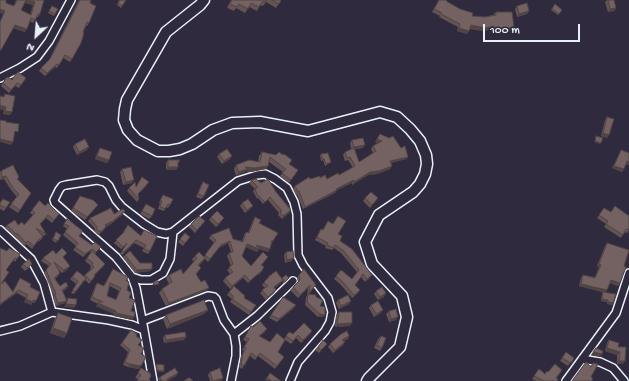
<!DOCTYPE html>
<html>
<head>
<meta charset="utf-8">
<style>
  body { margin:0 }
  #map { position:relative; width:629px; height:381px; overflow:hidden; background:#2f2a3d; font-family:"Gochi Hand",sans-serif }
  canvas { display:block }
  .north { position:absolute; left:16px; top:16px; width:40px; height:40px; -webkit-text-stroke:3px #2f2a3d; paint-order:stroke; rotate:206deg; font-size:11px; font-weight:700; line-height:16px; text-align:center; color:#e8f1f8 }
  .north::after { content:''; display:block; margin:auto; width:14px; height:18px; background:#e8f1f8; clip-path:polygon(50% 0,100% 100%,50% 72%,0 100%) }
  .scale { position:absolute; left:483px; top:24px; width:97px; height:18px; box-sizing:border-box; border:2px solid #e8f1f8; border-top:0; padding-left:5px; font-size:12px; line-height:14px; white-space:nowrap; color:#e8f1f8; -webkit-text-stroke:3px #2f2a3d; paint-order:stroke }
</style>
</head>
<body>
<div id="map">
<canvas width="629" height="381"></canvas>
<div class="north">N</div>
<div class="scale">100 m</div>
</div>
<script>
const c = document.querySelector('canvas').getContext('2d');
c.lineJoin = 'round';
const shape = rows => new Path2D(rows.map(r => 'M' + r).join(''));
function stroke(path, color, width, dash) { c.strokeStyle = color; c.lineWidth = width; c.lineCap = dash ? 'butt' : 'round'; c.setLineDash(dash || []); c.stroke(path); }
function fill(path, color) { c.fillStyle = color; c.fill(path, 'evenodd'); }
const street = shape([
  [0,78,20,68,37,57,49,41,71,0],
  [0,230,31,259,44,283,52,312],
  [132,277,141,280,151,280,163,273,170,259,173,232],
  [142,321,208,296,214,297,216,299,224,320,234,334,236,346,236,356,231,381],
  [144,330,136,288,132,277,116,257,55,203,54,200,59,190,62,186,66,185,97,180,105,182,109,186,116,200,122,207,144,224,157,232,166,234,173,232,238,181,257,175,265,174,275,179,287,188,294,202,297,214,298,255,303,265,328,298,332,312,330,322,325,331,298,362,290,381],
  [0,331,20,326,52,312,109,320,132,325,144,330,153,381],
  [234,334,257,316,293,281],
  [582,359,600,362,613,368,624,381],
  [566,381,616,313,629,273]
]);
const secondary = shape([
  [204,0,200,5,166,32,127,100,125,109,124,120,128,130,137,140,158,151,169,151,180,149,192,144,213,130,232,123,260,122,308,131,380,112,397,117,410,129,420,141,426,155,427,164,425,174,420,184,413,192,379,215,365,242,372,264,402,296,407,317,400,347,369,378,367,381]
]);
stroke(street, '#e8f1f8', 10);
stroke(secondary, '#e8f1f8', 13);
stroke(street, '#2f2a3d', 7);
stroke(secondary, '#2f2a3d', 10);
fill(shape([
  [16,0,44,0,40,14,38,17,37,17,33,23,29,21,25,32,13,28,0,51,0,21,3,14,6,3,14,6],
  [25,3,33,5,30,15,21,10],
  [79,0,91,0,90,3,89,23,87,26,86,26,72,59,70,62,63,58,57,68,55,67,45,76,39,71,41,68,49,60],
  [119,0,126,0,121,8,117,5],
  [231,0,281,0,276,8,266,2,263,6,260,5,257,11,249,7,245,13,236,8,234,11,227,8],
  [439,0,447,0,446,1,472,16,485,17,493,15,496,12,514,27,512,30,493,34,492,29,483,31,470,29,467,34,457,31,458,27,439,17,440,16,432,12],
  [607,0,614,0,616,8,614,11,608,12,605,2],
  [555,4,562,10,558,15,551,10],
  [52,6,58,9,54,16,48,13],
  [517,6,529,11,527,14,517,17,515,9],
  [6,78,12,80,26,78,19,88,15,86,9,93,1,86],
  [5,94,10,115,3,114,4,110,0,109,0,96,3,97],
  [607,117,607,138,601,136,605,120],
  [380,134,401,148,408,157,406,159,391,163,392,166,390,169,377,174,368,175,352,185,352,183,337,190,335,193,303,209,297,194,296,195,293,189,295,186,310,179,320,178,327,179,339,175,353,168,348,160,345,161,343,155,345,152,351,149,350,143,352,140,363,148,355,149,359,162,373,153,371,149,373,146,379,143,375,142],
  [75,144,87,150,77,155,73,147],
  [100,148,109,160,107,163,95,159,98,151],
  [621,150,629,153,629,165,626,164,622,172,612,168,620,153],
  [262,152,289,164,298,170,289,183,280,176,283,172,269,162,268,166,266,169,251,172,246,171,245,172,236,176,234,169,236,165,258,162,259,156],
  [219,154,232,156,230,159,222,164,217,157],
  [321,154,331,162,330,163,325,166,323,160,321,161,320,156],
  [168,160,178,164,178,167,176,170,166,170,166,163],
  [122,169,132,183,123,185,120,172],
  [1,171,19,177,18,179,31,193,18,213,9,207,17,197,11,190,4,179,0,180,0,172],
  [251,180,261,183,276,192,289,213,282,219,278,215,279,213,268,200,263,204,258,198,257,199,253,191,255,189,249,183],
  [203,182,204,196,201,199,196,197,201,185],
  [147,185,138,194,139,199,137,202,127,191,129,188],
  [163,195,170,205,168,208,166,207,164,211,158,209,160,204,159,203],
  [79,198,96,207,85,220,71,211],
  [365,198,378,198,370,208,363,201],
  [3,199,6,208,4,211,0,209,0,203],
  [39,201,59,214,52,223,46,218,40,224,46,234,44,236,41,235,43,237,41,240,36,243,32,249,26,244,24,246,15,236,14,236,5,228,7,225,24,225,33,215,30,213],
  [242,203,250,209,245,213,240,206],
  [146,204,152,216,149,219,140,214],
  [604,208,629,230,627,233,624,232,621,238,604,227,606,224,597,218],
  [114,214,123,214,111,224,106,227,104,230,98,235,94,231,95,229,88,221,90,218],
  [211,217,222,221,216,227,209,220],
  [255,217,259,223,273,241,268,252,259,249,257,252,246,247,242,256,251,266,268,257,262,265,264,267,259,275,258,274,248,283,243,278,230,289,223,281,225,278,230,274,227,270,231,266,227,256,229,253,231,252,228,243,219,248,208,262,205,259,199,266,196,274,201,282,209,288,206,291,166,306,159,293,162,289,169,284,166,278,169,275,183,274,194,262,192,259,195,256,204,257,214,243,209,238,211,235,233,239,242,241,244,235,246,232,248,233,253,220],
  [67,219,79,236,92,245,101,247,95,254,105,264,103,267,95,275,93,279,89,284,85,280,74,294,71,293,76,284,70,279,77,271,84,276,91,269,90,268,91,266,85,261,91,252,90,251,83,257,73,250,76,246,63,235,67,229,63,226],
  [205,221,195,233,189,227,191,224],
  [321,229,338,234,340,241,370,278,365,282,361,277,355,285,360,290,358,293,352,298,340,284,334,279,341,270,352,279,357,272,341,253,334,248,332,250,325,248,326,246,315,240],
  [144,230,150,251,148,254,142,251,144,248,134,243,122,255,120,254,125,246,121,249,114,243,122,234,124,231,141,235],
  [56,232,61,235,56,243,52,240],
  [185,233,190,237,183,246,178,242],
  [607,243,624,266,620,283,618,286,610,283,606,292,613,303,612,305,607,304,607,302,601,301,602,292,579,286,581,278,583,275,595,277,599,267,597,266,605,246],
  [0,248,7,251,20,254,15,262,13,260,6,270,1,284,13,291,20,278,30,287,36,301,34,303,32,303,31,305,24,302,26,298,17,293,0,305],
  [286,252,292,261,285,263,284,255],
  [56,254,63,257,68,269,62,273,59,270,60,273,58,276,55,279,60,286,68,286,66,289,63,291,65,303,56,306,53,298,54,296,44,273,49,266,41,261,43,258],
  [125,255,140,263,150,271,135,273,123,257],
  [23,264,30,267,25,271,21,267],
  [113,269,126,281,127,290,131,311,134,317,132,320,114,316,114,314,96,306,98,304,90,300,95,286,97,283,104,286],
  [110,286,119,291,116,299,107,296],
  [299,275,314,288,307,296,308,288,298,298,290,290,298,282,297,278],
  [268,277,288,279,284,283,282,281,274,288,276,290,274,293,266,300,260,293,265,288,262,285,266,280],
  [376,291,384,297,378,300,374,294],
  [229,292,244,298,256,305,249,315,230,302,232,299,227,295],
  [308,294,316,297,325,315,323,317,318,317,305,305,306,297],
  [283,297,294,308,277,322,269,318],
  [338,300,351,301,349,304,339,309,336,303],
  [371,305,381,313,374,317,369,308],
  [208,310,204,314,167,329,163,319,166,315],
  [389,311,396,320,389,322,386,314],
  [339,312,350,326,335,327,336,315],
  [58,313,67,333,64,338,50,333,55,318],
  [251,326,265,332,260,336,270,342,284,339,289,332,293,334,312,331,310,334,301,343,296,338,291,344,285,340,278,352,284,357,275,369,258,356,255,360,250,356,242,369,239,367,241,356,244,351,242,350,247,342,243,340],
  [131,330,136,336,141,354,139,369,128,367,123,365,128,352,120,345],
  [165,335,184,340,164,343,163,338],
  [349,336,348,339,343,341,343,345,333,353,328,347,330,344],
  [381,336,382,348,380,351,374,348,378,339],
  [609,340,618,347,623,364,617,364,617,355,605,351,607,343],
  [327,344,319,353,315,350,318,347],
  [566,352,574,358,568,366,560,361],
  [157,364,163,372,156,371,156,366],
  [141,368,148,381,138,379,135,378],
  [539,369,545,374,548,372,562,370,556,378,557,381,536,381,532,379],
  [210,372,223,378,221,381,210,381,208,375],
  [178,373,176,376,168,380,168,381,158,380,160,377],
  [270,373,281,381,265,380]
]), '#645353');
fill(shape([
  [23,0,27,0,35,2,33,5,22,2],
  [616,8,614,11,608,12,610,9],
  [0,9,5,11,3,14,0,13],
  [529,11,527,14,517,17,519,14],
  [15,25,27,29,25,32,13,28],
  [471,25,494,26,492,29,483,31,469,28],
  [514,27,512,30,493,34,495,31],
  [459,28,469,31,467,34,457,31],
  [57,64,55,67,45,76,47,73],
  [0,105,6,107,4,110,0,109],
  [5,111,12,112,10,115,3,114],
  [603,133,609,135,607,138,601,136],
  [0,139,13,142,11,145,0,142],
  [377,139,382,141,380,144,375,142],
  [595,141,601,143,600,144,594,142],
  [365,145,363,148,352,150,354,147],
  [89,147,87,150,77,155,79,152],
  [97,156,109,160,107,163,95,159],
  [232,156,230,159,222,164,224,161],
  [408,157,406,159,388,164,390,161],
  [627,161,629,162,629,165,625,164],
  [268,166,266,169,251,172,246,171,245,172,236,176,239,172,245,167],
  [392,166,390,169,377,174,368,175,352,185,354,182,370,172],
  [614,166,624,169,622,172,612,168],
  [168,167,178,167,176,170,166,170],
  [6,176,4,179,0,180,2,177],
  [134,180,132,183,123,185,126,182],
  [354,180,352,183,334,191,336,189],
  [337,190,335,193,303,209,305,207],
  [253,206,250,209,245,213,247,210],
  [291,210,289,213,282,219,283,216],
  [125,211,123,214,111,224,103,228,105,225],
  [230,241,228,243,219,248,221,245],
  [247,244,256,245,270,249,268,252,259,249,257,252,245,247],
  [92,249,90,251,83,257,85,254],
  [205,258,203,262,195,268],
  [294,258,292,261,285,263,287,260],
  [599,264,601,265,599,267,597,266],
  [70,266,68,269,62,273,64,270],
  [152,269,150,271,135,273,137,270],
  [245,275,243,278,230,289,232,286],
  [372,275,370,278,365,282,367,279],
  [283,280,281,283,272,290,274,287],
  [611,280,620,283,618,286,609,283],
  [581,284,607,290,605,293,579,286],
  [68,286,66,289,60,293,62,290],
  [209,288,206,291,166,306,169,303],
  [19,290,17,293,0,305,0,304],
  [276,290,274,293,266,300,268,297],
  [386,293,384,297,378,300,380,297],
  [26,299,33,300,36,301,34,303,32,303,31,305,24,302],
  [602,299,608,300,607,302,601,301],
  [67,301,65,303,56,306,58,303],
  [351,301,349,304,339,309,341,306],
  [608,302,613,303,612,305,607,304],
  [98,303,116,311,114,314,96,306],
  [66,304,76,305,74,308,64,307],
  [296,305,294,308,277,322,279,319],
  [208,310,204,314,167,329,170,324],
  [383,310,381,313,374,317,376,314],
  [116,313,134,317,132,320,114,316],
  [320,314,325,315,323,317,318,317],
  [398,317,396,320,389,322,391,319],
  [352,323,350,326,335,327,337,324],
  [53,328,67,333,64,338,50,333],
  [312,331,310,334,301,343,303,340],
  [349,336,348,339,341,342,342,340],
  [186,337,184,340,164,343,166,340],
  [345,342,343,345,333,353,335,350],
  [607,348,620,352,617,355,605,351],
  [593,352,602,354,600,357,591,355],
  [619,361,625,361,623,364,617,364],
  [130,364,141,366,139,369,128,367],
  [157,370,164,371,163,372,156,371],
  [178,373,176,376,167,381,167,379],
  [223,378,221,381,214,381]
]), '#514444');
const building = shape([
  [0,0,6,0,6,3,14,6,17,0,26,0,21,10,31,15,35,2,27,0,44,0,40,14,38,14,35,20,31,18,27,29,15,25,1,50,0,50,0,22,5,11,0,9,0,0],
  [80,0,91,0,90,3,96,6,89,23,87,22,83,32,84,33,81,43,72,59,65,55,59,65,57,64,47,73,41,68,50,59,80,0],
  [120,0,126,0,122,6,118,4,120,0],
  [232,0,267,0,265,2,263,1,259,7,251,3,248,9,239,4,237,7,230,4,232,0],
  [272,0,281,0,279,4,272,0],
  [439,0,447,0,446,1,460,9,473,13,472,16,485,17,496,15,496,12,512,12,514,27,495,31,494,26,485,28,471,25,469,31,459,28,460,24,441,14,442,13,434,9,439,0],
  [608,0,614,0,616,8,610,9,608,0],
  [527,3,529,11,519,14,517,6,527,3],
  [555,4,562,10,559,14,552,9,555,4],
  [52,6,58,9,55,14,49,11,52,6],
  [18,72,26,78,21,85,17,83,11,90,3,83,6,78,8,77,12,80,16,74,18,72],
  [5,94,15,96,12,112,5,111,6,107,0,105,0,96,4,97,5,94],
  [607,117,614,119,609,135,603,133,607,117],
  [0,120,6,121,6,122,19,124,18,132,15,131,13,142,0,139,0,120],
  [380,134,389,138,393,136,401,148,405,146,408,157,390,161,392,166,379,171,370,172,354,182,354,180,336,189,337,190,305,207,299,191,298,192,295,186,309,177,310,179,320,176,320,178,325,175,327,179,338,173,339,175,355,166,350,157,347,158,345,152,354,148,359,162,376,151,373,146,382,141,377,139,380,134],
  [596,136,603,138,601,143,595,141,596,136],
  [363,138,365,145,354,147,352,140,363,138],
  [85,139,89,147,79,152,75,144,85,139],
  [100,148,112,152,109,160,97,156,100,148],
  [227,149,232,156,224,161,219,154,227,149],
  [621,150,629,153,629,162,627,161,624,169,614,166,621,150],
  [262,152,276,155,279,152,283,155,284,154,292,160,289,164,298,170,291,180,282,173,286,169,270,157,268,166,254,168,245,167,247,169,239,172,236,165,249,160,260,162,262,152],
  [328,153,331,162,326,164,324,159,322,159,321,154,328,153],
  [168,160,180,160,178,163,178,167,168,167,168,160],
  [13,165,19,177,17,179,31,193,20,210,11,204,19,194,13,188,6,176,2,177,1,171,13,165],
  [131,167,134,180,126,182,122,169,131,167],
  [142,177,149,182,138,194,139,199,129,188,135,182,136,187,142,177],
  [256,179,261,183,268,179,276,192,291,210,283,216,280,212,282,211,270,197,265,202,259,196,258,196,255,189,258,187,251,180,256,179],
  [203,182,209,185,204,196,198,194,203,182],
  [371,192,378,198,372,205,365,198,371,192],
  [163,195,173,199,170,205,168,204,165,209,160,206,162,201,160,201,163,195],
  [80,196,93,200,98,205,87,217,73,208,80,196],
  [3,199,10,202,6,208,0,205,0,203,3,199],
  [248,199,253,206,247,210,242,203,248,199],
  [39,201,40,201,45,206,48,203,59,214,54,220,48,215,40,224,46,234,36,228,43,237,38,240,34,246,28,241,26,243,17,233,16,234,7,225,15,220,18,225,22,222,24,225,35,213,32,210,39,201],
  [146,204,155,209,152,216,142,211,146,204],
  [615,206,629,216,629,230,626,229,623,235,606,224,608,221,599,215,604,208,611,212,615,206],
  [111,208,114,214,123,209,125,211,113,221,105,225,106,227,100,232,96,228,97,227,90,218,111,208],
  [217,211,224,218,218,224,211,217,217,211],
  [199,216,205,221,197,230,191,224,199,216],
  [338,216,346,221,338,234,342,236,340,241,352,249,372,275,367,279,363,274,355,285,360,290,354,295,342,281,336,276,341,270,352,279,359,270,343,250,335,245,334,248,327,245,328,243,317,237,321,229,323,230,328,221,333,224,338,216],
  [255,217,261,220,259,223,278,233,273,241,272,240,270,249,256,245,259,249,247,244,242,256,251,266,263,252,268,257,261,265,264,267,261,272,260,272,250,281,245,275,232,286,225,278,233,272,229,267,233,264,229,253,233,252,230,241,221,245,210,259,205,255,216,240,211,235,229,228,233,239,243,242,246,232,249,233,255,217],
  [67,219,83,231,79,236,92,245,95,242,101,247,96,252,92,249,85,254,75,247,78,243,65,232,69,226,64,224,67,219],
  [128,225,141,236,144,230,157,236,150,251,144,249,146,245,136,240,124,252,122,251,127,243,123,247,116,240,124,232,124,231,128,225],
  [56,232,61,235,58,241,53,239,56,232],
  [185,233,190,237,185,243,180,239,185,233],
  [607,243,629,250,624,266,626,267,620,283,611,280,607,290,581,284,583,275,595,278,601,265,599,264,607,243],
  [0,248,7,251,9,248,20,254,17,259,15,258,6,270,9,272,1,284,5,281,13,292,20,278,31,284,30,287,40,292,36,301,33,300,33,302,26,299,28,295,19,290,0,304,0,248],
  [62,248,67,253,63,257,70,266,64,270,54,262,60,273,54,278,60,286,66,282,68,286,62,290,67,301,58,303,55,295,56,294,46,270,51,264,43,258,53,250,56,254,62,248],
  [92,251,105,264,94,275,95,276,91,281,85,275,94,267,92,265,93,263,87,258,92,251],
  [130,251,140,263,152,263,152,269,137,270,125,255,130,251],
  [293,251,294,258,287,260,286,252,293,251],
  [199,252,205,258,198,265,201,268,196,274,201,282,205,280,209,288,169,303,162,289,172,282,169,275,181,269,183,274,197,258,195,256,199,252],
  [29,259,32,264,27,268,23,264,29,259],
  [113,269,128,277,126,281,129,282,127,290,131,293,129,298,135,300,131,311,135,312,134,317,116,313,116,311,98,303,99,302,103,302,92,297,97,283,104,286,113,269],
  [110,283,121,288,116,300,107,296,110,283],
  [304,269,316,285,309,292,310,285,300,295,293,287,300,280,299,275,304,269],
  [77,271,86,278,75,292,73,290,78,281,72,277,77,271],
  [276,271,283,280,274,287,276,290,268,297,262,290,268,286,264,282,269,277,268,277,276,271],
  [286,275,289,278,285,282,282,278,286,275],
  [158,281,159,284,154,285,153,283,158,281],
  [234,286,245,296,244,298,256,305,251,312,232,299,234,297,229,292,234,286],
  [382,287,386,293,380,297,376,291,382,287],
  [603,292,616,294,613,303,608,302,608,300,602,299,603,292],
  [308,294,316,295,316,297,323,300,320,306,325,307,325,315,320,314,307,302,308,294],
  [348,295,351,301,341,306,338,300,348,295],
  [283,297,296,305,279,319,271,315,283,297],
  [68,298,77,299,76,305,66,304,68,298],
  [204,300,208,310,170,324,166,315,204,300],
  [378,301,383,310,376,314,371,305,378,301],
  [396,309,398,317,391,319,389,311,396,309],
  [339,312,352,312,352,323,337,324,339,312],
  [58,313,72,318,67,333,53,328,58,313],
  [260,321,267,329,259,336,270,342,277,333,285,340,278,352,284,357,277,366,260,353,257,357,251,353,244,366,241,364,243,353,246,348,244,347,249,339,245,337,251,326,253,327,260,321],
  [304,323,312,331,303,340,298,335,293,341,286,336,289,332,293,334,304,323],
  [131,330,137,334,136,336,142,340,138,345,144,348,141,354,146,357,141,366,130,364,125,362,130,350,122,343,131,330],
  [347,331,349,336,342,340,345,342,335,350,330,344,341,334,347,331],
  [185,332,186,337,166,340,165,335,185,332],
  [381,336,386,338,382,348,377,345,381,336],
  [323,340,327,344,321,350,318,347,323,340],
  [609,340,619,343,618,347,626,347,625,361,619,361,620,352,607,348,609,340],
  [596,348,603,351,602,354,593,352,596,348],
  [566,352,574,358,571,363,562,358,566,352],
  [586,362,591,367,593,363,598,364,591,377,593,379,591,381,572,381,586,362],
  [157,364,164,365,164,371,157,370,157,364],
  [555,364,562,370,556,378,558,379,557,381,544,381,534,376,539,369,545,374,547,371,548,372,555,364],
  [141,368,150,373,151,376,148,381,137,381,141,375,138,373,141,368],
  [175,368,178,373,167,379,168,381,162,381,160,377,175,368],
  [220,368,223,378,213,381,210,372,220,368],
  [270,373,281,381,270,381,271,380,267,378,270,373],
  [188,378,190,378,193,381,184,381,188,378]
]);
fill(building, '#746161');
stroke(building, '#514444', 1);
</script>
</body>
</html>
